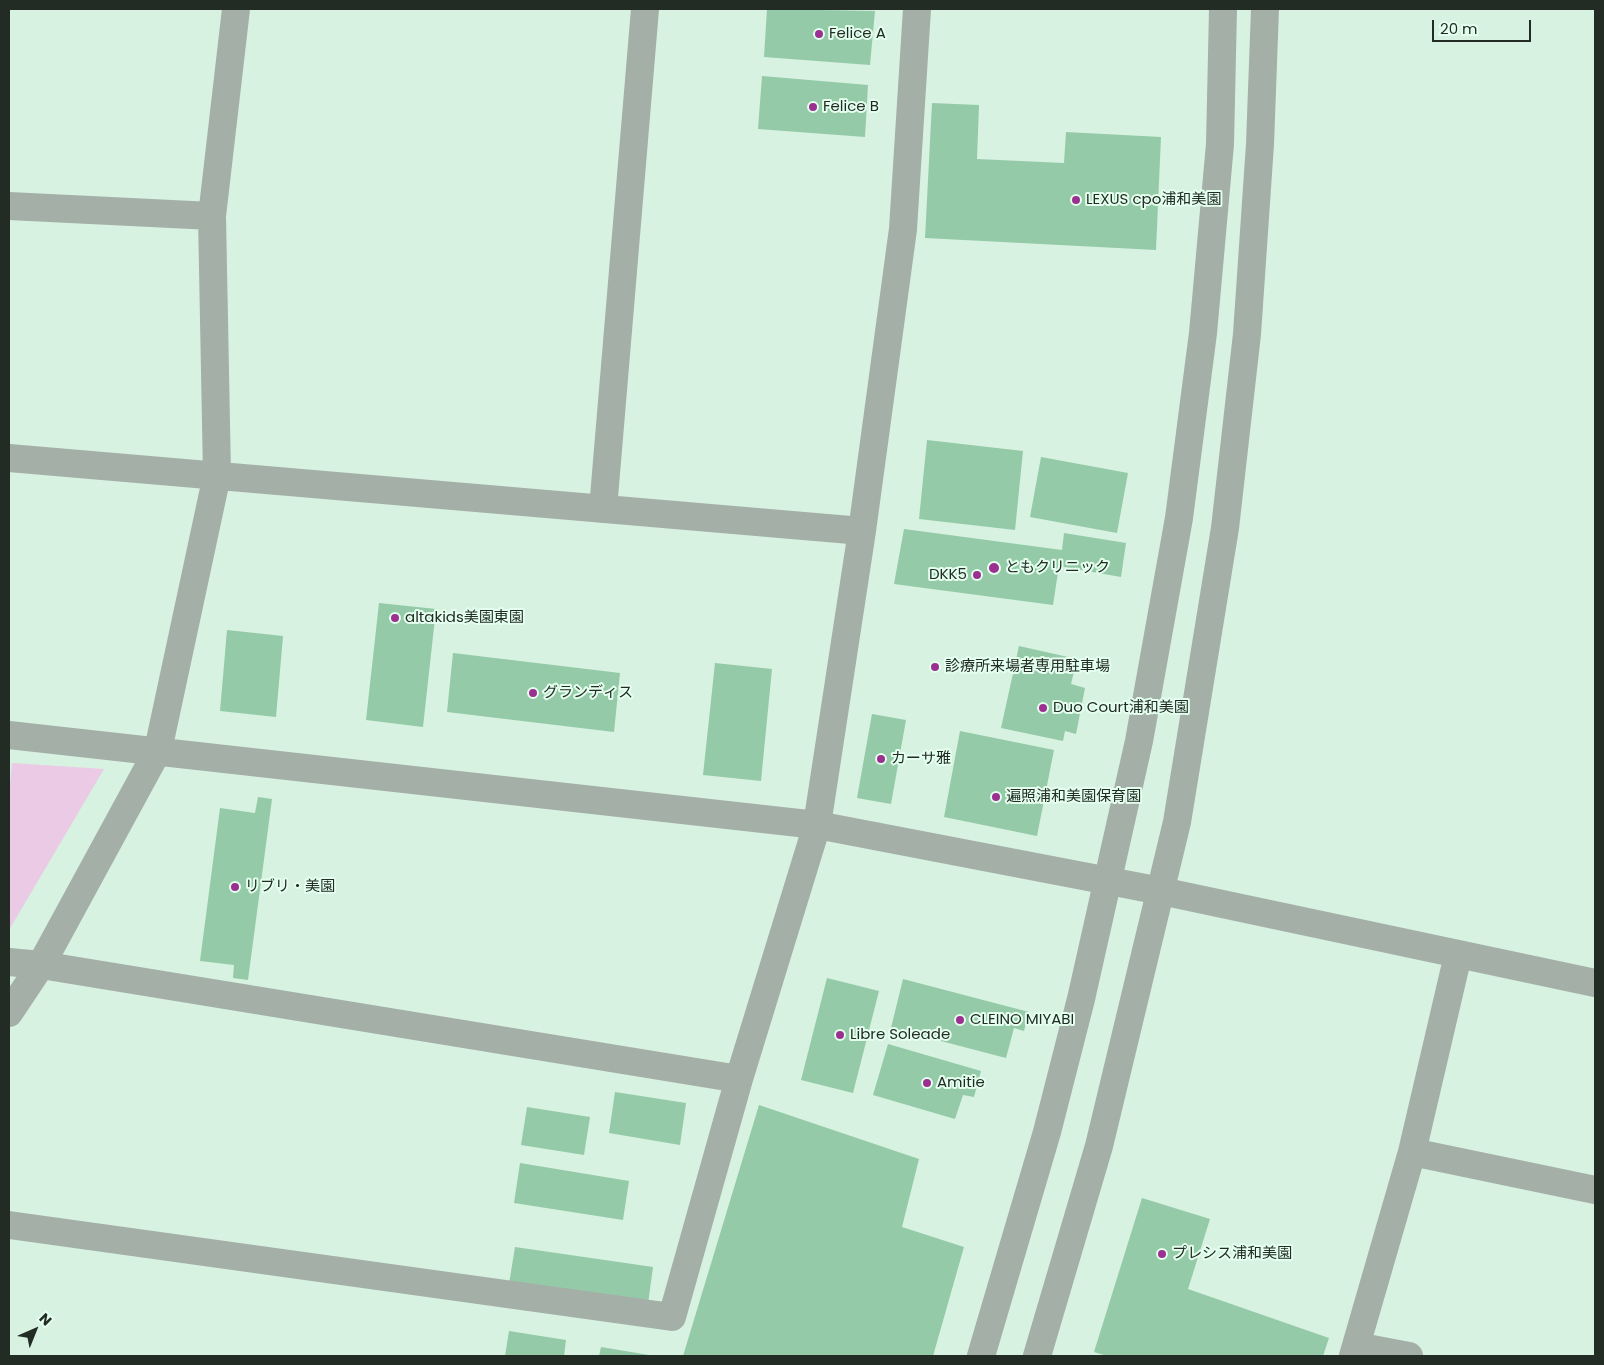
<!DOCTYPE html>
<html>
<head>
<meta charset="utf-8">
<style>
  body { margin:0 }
  #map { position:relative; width:1604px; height:1365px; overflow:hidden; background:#d7f2e0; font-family:Poppins,sans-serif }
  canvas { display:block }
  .frame { position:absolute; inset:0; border:10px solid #222c25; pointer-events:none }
  .north { position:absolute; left:10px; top:1305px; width:50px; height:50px; -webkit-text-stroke:4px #e4ffed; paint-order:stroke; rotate:44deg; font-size:14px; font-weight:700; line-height:20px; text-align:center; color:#222c25 }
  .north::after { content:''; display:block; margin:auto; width:18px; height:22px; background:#222c25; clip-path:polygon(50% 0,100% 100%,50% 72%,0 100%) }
  .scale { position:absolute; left:1432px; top:20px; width:99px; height:22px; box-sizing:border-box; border:2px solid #222c25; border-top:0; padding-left:6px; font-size:15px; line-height:18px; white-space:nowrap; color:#222c25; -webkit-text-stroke:4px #e4ffed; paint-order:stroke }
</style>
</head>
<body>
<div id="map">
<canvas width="1604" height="1365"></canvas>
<div class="frame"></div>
<div class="north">N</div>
<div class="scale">20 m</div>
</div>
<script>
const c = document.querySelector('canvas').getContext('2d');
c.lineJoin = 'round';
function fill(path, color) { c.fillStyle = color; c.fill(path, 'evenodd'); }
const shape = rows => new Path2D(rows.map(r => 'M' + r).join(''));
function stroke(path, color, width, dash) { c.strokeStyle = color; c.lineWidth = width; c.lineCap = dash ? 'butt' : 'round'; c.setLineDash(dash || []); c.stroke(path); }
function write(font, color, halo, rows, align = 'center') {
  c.font = font + ' Poppins,"Noto Sans JP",sans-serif'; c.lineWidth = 4; c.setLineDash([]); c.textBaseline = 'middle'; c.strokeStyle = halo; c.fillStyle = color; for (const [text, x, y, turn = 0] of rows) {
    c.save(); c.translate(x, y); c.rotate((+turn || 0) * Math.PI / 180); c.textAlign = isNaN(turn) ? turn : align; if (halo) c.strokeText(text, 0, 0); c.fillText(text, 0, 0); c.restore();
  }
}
fill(shape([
  [12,763,104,769,9,930,9,796]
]), '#eacae4');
fill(shape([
  [767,9,875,11,870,65,764,57],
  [762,76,868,85,865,137,758,129],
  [932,103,979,105,977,159,1064,163,1066,132,1161,137,1156,250,925,238],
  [927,440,1023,451,1015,530,919,519],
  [1041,457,1128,473,1117,533,1030,517],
  [904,529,1062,550,1064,533,1126,543,1121,577,1059,566,1053,605,894,584],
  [379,603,436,609,423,727,366,720],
  [227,630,283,636,276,717,220,711],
  [1019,646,1077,659,1071,684,1085,688,1076,734,1065,731,1063,741,1001,728],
  [453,653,620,673,614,732,447,712],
  [715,663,772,669,761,781,703,775],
  [872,714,906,720,891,804,857,798],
  [960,731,1054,750,1037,836,944,817],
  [258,797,272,799,248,980,233,978,234,965,200,961,220,808,255,813],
  [827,978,879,991,853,1093,801,1080],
  [903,979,1029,1012,1024,1031,1014,1028,1006,1058,891,1028],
  [888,1044,981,1071,974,1097,963,1095,955,1119,873,1095],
  [615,1092,686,1103,680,1145,609,1133],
  [759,1105,919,1159,902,1227,964,1247,933,1356,683,1356],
  [527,1107,590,1117,584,1155,521,1145],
  [520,1163,629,1181,623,1220,514,1203],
  [1142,1198,1210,1219,1188,1289,1329,1338,1323,1356,1107,1356,1094,1352],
  [515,1247,653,1267,648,1304,509,1284],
  [509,1331,566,1340,564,1356,505,1356],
  [601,1347,649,1355,649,1356,599,1356]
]), '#94caa8');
stroke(shape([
  [236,9,212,216,217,475,158,750,41,965,739,1079],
  [9,206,212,216],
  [9,458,862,531],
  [603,509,645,9],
  [9,735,817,825,1161,891,1595,983],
  [9,962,41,965,9,1013],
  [1412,1152,1595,1190],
  [9,1225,672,1317,739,1079,817,825,862,531,903,229,917,9],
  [1356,1346,1409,1356],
  [1353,1356,1412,1152,1458,955]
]), '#a4afa8', 28);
stroke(shape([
  [981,1356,1047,1132,1081,999,1139,741,1179,518,1203,333,1220,144,1223,9],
  [1037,1356,1099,1146,1177,822,1225,528,1247,334,1260,144,1265,9]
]), '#a4afa8', 28);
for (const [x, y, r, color] of [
  [819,34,5,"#9b3091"],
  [813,107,5,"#9b3091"],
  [1076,200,5,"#9b3091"],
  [994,568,6,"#9b3091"],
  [977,575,5,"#9b3091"],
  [395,618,5,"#9b3091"],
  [935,667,5,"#9b3091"],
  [533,693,5,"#9b3091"],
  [1043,708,5,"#9b3091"],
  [881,759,5,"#9b3091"],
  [996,797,5,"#9b3091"],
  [235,887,5,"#9b3091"],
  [960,1020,5,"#9b3091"],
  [840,1035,5,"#9b3091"],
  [927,1083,5,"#9b3091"],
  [1162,1254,5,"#9b3091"]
]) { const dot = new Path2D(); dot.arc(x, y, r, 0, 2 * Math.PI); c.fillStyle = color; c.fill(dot); stroke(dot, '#e4ffed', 2); }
write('15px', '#222c25', '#e4ffed', [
  ["Felice A",829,34],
  ["Felice B",823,107],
  ["LEXUS cpo浦和美園",1086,200],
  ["ともクリニック",1005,568],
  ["DKK5",967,575,"right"],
  ["altakids美園東園",405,618],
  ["診療所来場者専用駐車場",945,667],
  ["グランディス",543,693],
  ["Duo Court浦和美園",1053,708],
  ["カーサ雅",891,759],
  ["遍照浦和美園保育園",1006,797],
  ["リブリ・美園",245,887],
  ["CLEINO MIYABI",970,1020],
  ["Libre Soleade",850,1035],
  ["Amitie",937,1083],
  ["プレシス浦和美園",1172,1254]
], 'left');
</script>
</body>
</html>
